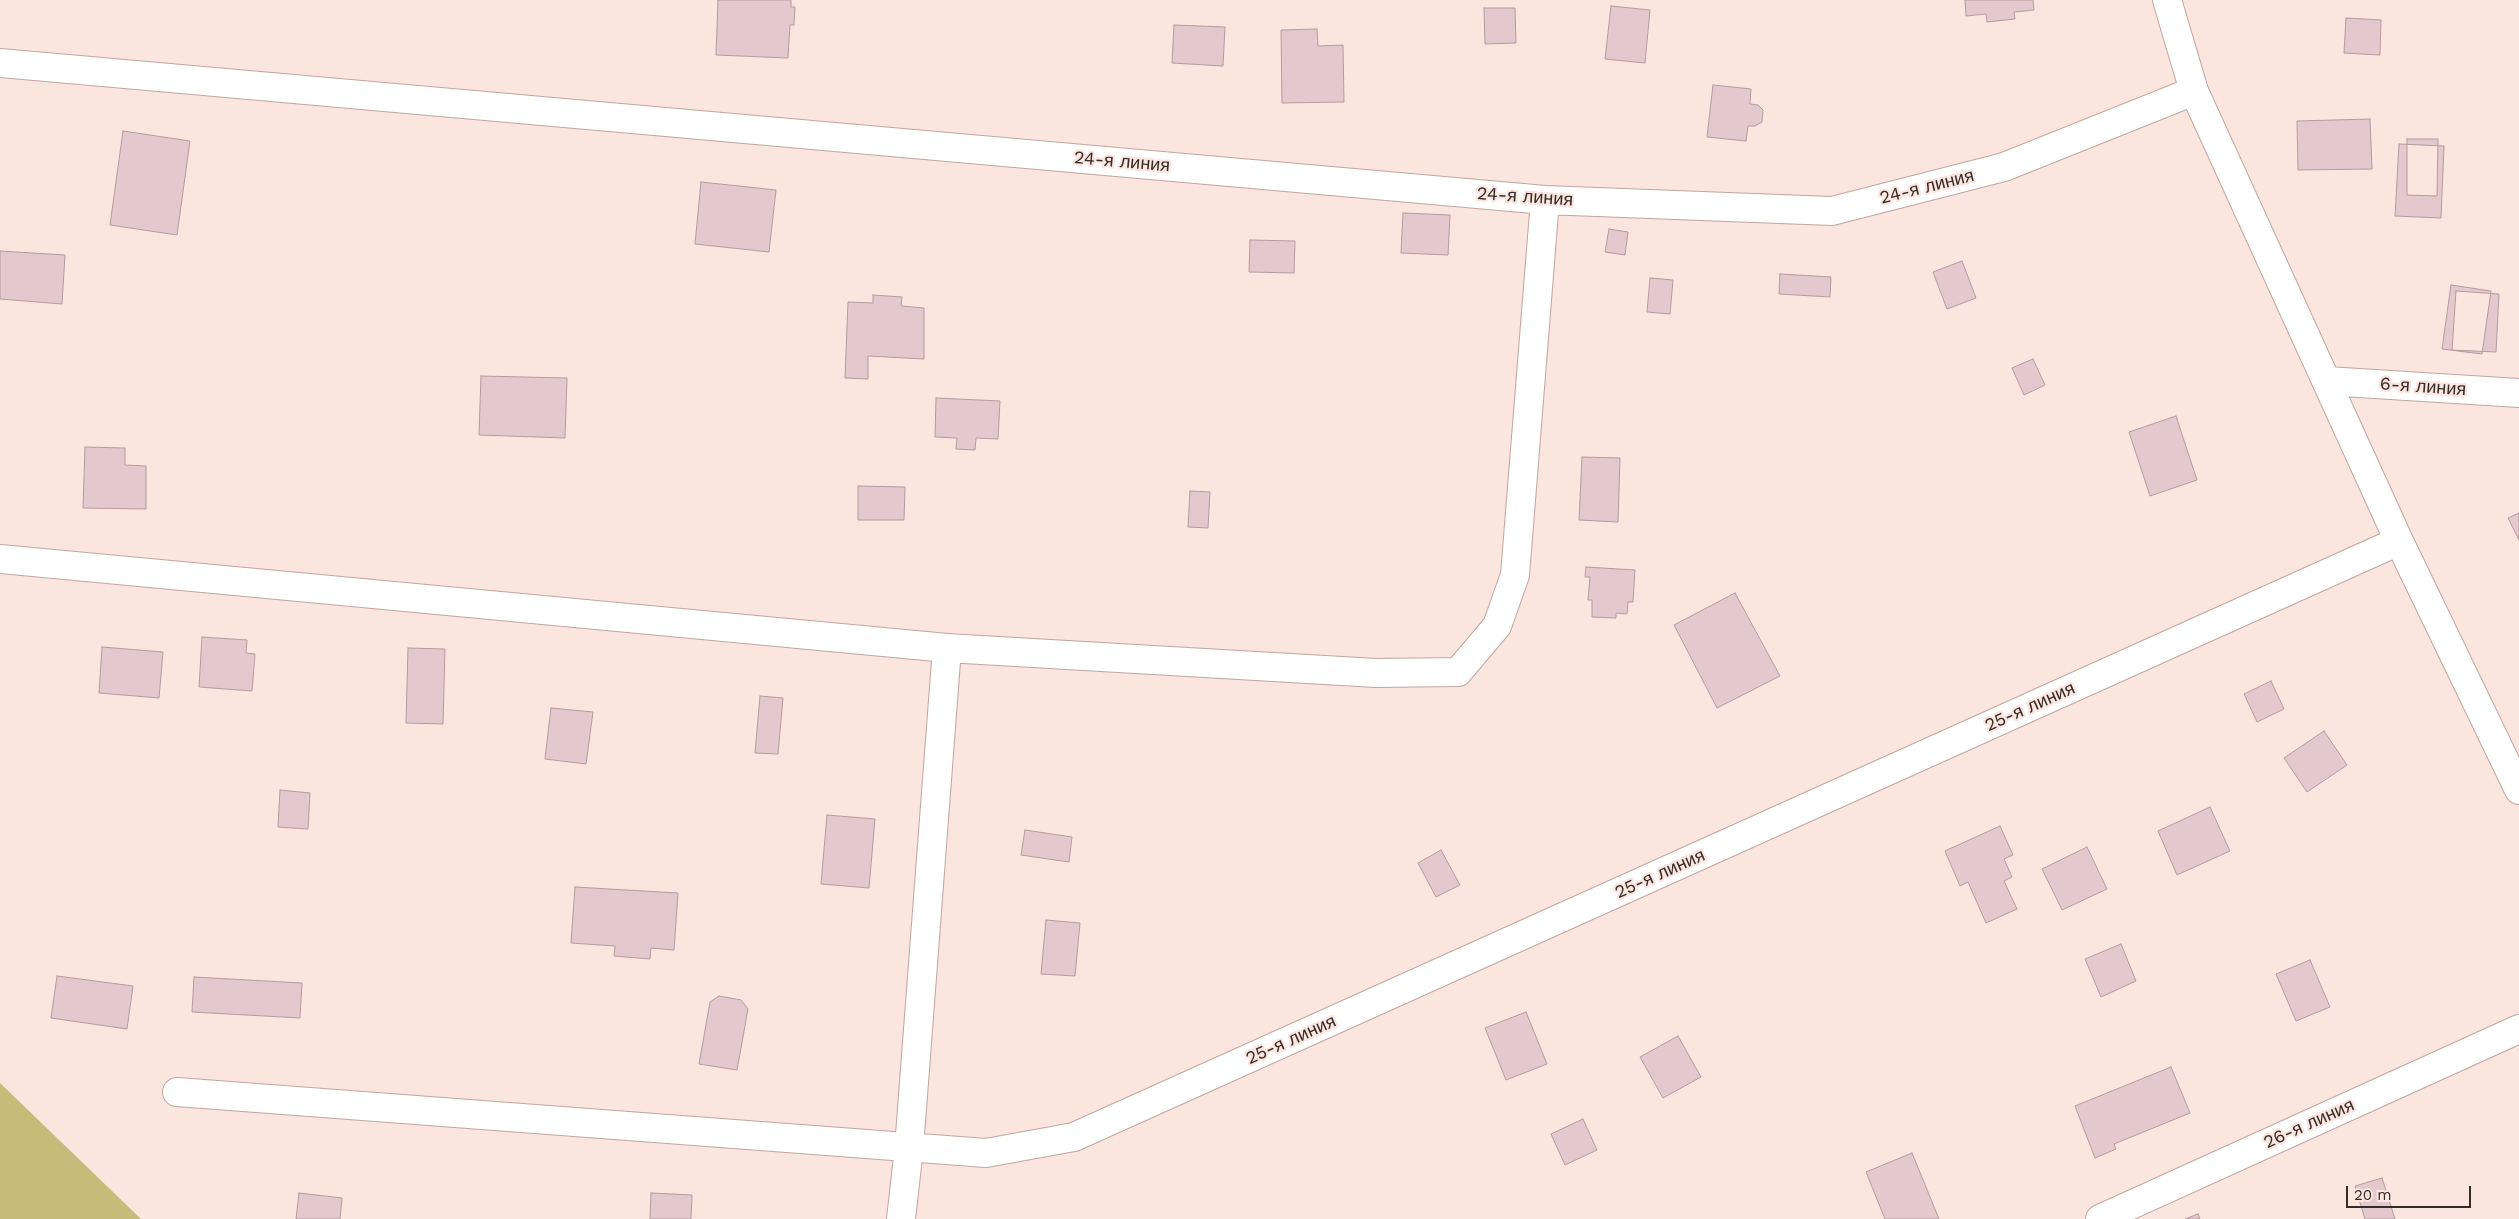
<!DOCTYPE html>
<html>
<head>
<meta charset="utf-8">
<style>
  body { margin:0 }
  #map { position:relative; width:2519px; height:1219px; overflow:hidden; background:#fbe5df; font-family:"Work Sans",sans-serif }
  canvas { display:block }
  .scale { position:absolute; left:2346px; top:1186px; width:125px; height:22px; box-sizing:border-box; border:2px solid #352b28; border-top:0; padding-left:6px; font-size:15px; line-height:18px; white-space:nowrap; color:#352b28; -webkit-text-stroke:4px #fbe5df; paint-order:stroke }
</style>
</head>
<body>
<div id="map">
<canvas width="2519" height="1219"></canvas>
<div class="scale">20 m</div>
</div>
<script>
const c = document.querySelector('canvas').getContext('2d');
c.lineJoin = 'round';
function fill(path, color) { c.fillStyle = color; c.fill(path, 'evenodd'); }
const shape = rows => new Path2D(rows.map(r => 'M' + r).join(''));
function stroke(path, color, width, dash) { c.strokeStyle = color; c.lineWidth = width; c.lineCap = dash ? 'butt' : 'round'; c.setLineDash(dash || []); c.stroke(path); }
function write(font, color, halo, rows, align = 'center') {
  c.font = font + ' "Work Sans",sans-serif'; c.lineWidth = 4.5; c.setLineDash([]); c.textBaseline = 'middle'; c.strokeStyle = halo; c.fillStyle = color; for (const [text, x, y, turn = 0] of rows) {
    c.save(); c.translate(x, y); c.rotate((+turn || 0) * Math.PI / 180); c.textAlign = isNaN(turn) ? turn : align; if (halo) c.strokeText(text, 0, 0); c.fillText(text, 0, 0); c.restore();
  }
}
fill(shape([
  [0,1083,141,1219,0,1219]
]), '#c6bb78');
const building = shape([
  [718,0,791,0,791,7,795,7,794,25,790,25,788,58,716,55,718,0],
  [1965,0,2033,0,2034,10,2014,12,2015,19,1987,22,1986,14,1966,16,1965,0],
  [1611,6,1650,10,1645,63,1605,59,1611,6],
  [1484,8,1515,8,1516,43,1485,44,1484,8],
  [2346,18,2381,20,2380,55,2344,53,2346,18],
  [1174,25,1225,27,1223,66,1172,63,1174,25],
  [1317,29,1318,46,1343,45,1344,102,1282,103,1281,30,1317,29],
  [1713,85,1751,89,1750,104,1758,105,1763,110,1762,122,1755,126,1748,126,1746,141,1707,137,1713,85],
  [2370,119,2372,169,2298,170,2297,121,2370,119],
  [123,131,190,141,177,235,110,225,123,131],
  [2407,139,2438,139,2437,196,2407,195,2407,139],
  [2399,144,2444,146,2441,218,2395,216,2399,144],
  [701,182,776,190,769,252,695,244,701,182],
  [1403,213,1450,215,1448,255,1401,253,1403,213],
  [1609,229,1628,232,1625,255,1605,252,1609,229],
  [1250,240,1295,241,1294,273,1249,272,1250,240],
  [0,251,65,255,62,304,0,299,0,251],
  [1962,261,1976,298,1947,309,1933,272,1962,261],
  [1780,274,1831,277,1830,297,1779,294,1780,274],
  [1650,278,1673,280,1670,314,1647,312,1650,278],
  [2451,285,2491,291,2482,354,2442,349,2451,285],
  [2456,291,2499,294,2496,352,2452,350,2456,291],
  [873,295,902,297,901,306,924,308,924,359,868,356,868,379,845,378,848,302,873,303,873,295],
  [2033,359,2045,385,2024,395,2012,368,2033,359],
  [481,376,567,378,565,438,479,435,481,376],
  [936,398,1000,401,998,439,976,438,975,450,956,449,957,438,935,437,936,398],
  [2176,416,2197,480,2150,496,2129,432,2176,416],
  [85,447,125,448,125,465,146,466,146,509,83,508,85,447],
  [1582,457,1620,458,1618,522,1579,520,1582,457],
  [858,486,905,487,904,520,858,520,858,486],
  [1190,491,1210,492,1208,528,1188,527,1190,491],
  [2519,513,2519,540,2508,518,2519,513],
  [1586,567,1635,570,1633,602,1628,602,1627,614,1616,613,1616,618,1592,617,1592,600,1588,600,1590,577,1585,577,1586,567],
  [1735,593,1780,676,1717,708,1674,625,1735,593],
  [202,637,247,640,246,653,255,654,252,691,199,687,202,637],
  [102,647,163,652,159,698,99,693,102,647],
  [408,648,445,649,443,724,406,723,408,648],
  [2271,681,2284,709,2257,722,2244,694,2271,681],
  [760,696,783,698,778,754,755,753,760,696],
  [551,708,593,712,586,764,545,759,551,708],
  [2324,731,2347,765,2307,792,2284,758,2324,731],
  [280,790,310,793,308,829,278,827,280,790],
  [2210,807,2230,851,2177,875,2158,831,2210,807],
  [827,815,875,819,869,888,821,884,827,815],
  [2000,826,2013,855,2004,859,2012,877,2004,881,2017,909,1986,923,1968,882,1960,886,1945,851,2000,826],
  [1025,830,1072,837,1069,862,1021,855,1025,830],
  [2087,847,2107,889,2062,910,2042,869,2087,847],
  [1441,850,1460,885,1436,897,1418,863,1441,850],
  [575,887,678,893,674,950,651,948,650,959,614,956,615,946,571,943,575,887],
  [1046,920,1080,923,1075,976,1041,974,1046,920],
  [2121,944,2136,981,2101,997,2085,959,2121,944],
  [2310,960,2330,1007,2296,1021,2276,974,2310,960],
  [57,976,133,986,127,1029,51,1018,57,976],
  [194,977,302,983,300,1018,192,1012,194,977],
  [719,996,741,1000,748,1009,737,1070,699,1064,710,1002,719,996],
  [1526,1012,1547,1064,1506,1080,1485,1028,1526,1012],
  [1678,1036,1701,1077,1663,1098,1640,1057,1678,1036],
  [2171,1067,2190,1113,2114,1144,2116,1149,2095,1158,2075,1106,2171,1067],
  [1583,1119,1597,1150,1565,1165,1551,1134,1583,1119],
  [1912,1153,1939,1219,1885,1219,1866,1172,1912,1153],
  [2382,1178,2395,1219,2365,1219,2355,1186,2382,1178],
  [299,1193,342,1198,340,1219,296,1219,299,1193],
  [651,1193,692,1195,691,1219,650,1219,651,1193],
  [2198,1214,2200,1219,2185,1219,2198,1214]
]);
fill(building, '#e3c8cd');
stroke(building, '#b59aa0', 1);
const minor = shape([
  [2167,0,2194,91,2399,541,2519,790],
  [0,63,1545,200,1832,211,2004,167,2194,91],
  [2327,381,2519,393],
  [0,559,947,648,1376,673,1458,672,1497,626,1515,575,1545,200],
  [177,1092,986,1153,1074,1137,2399,541],
  [901,1219,909,1148,947,648],
  [2100,1219,2519,1029]
]);
stroke(minor, '#c0a69f', 30);
stroke(minor, '#fff', 28);
write('18px', '#352b28', '#fbe5df', [
  ["24-я линия",1122,162,5],
  ["24-я линия",1927,187,-14],
  ["24-я линия",1525,197,4],
  ["6-я линия",2423,387,4],
  ["25-я линия",2030,707,-24],
  ["25-я линия",1660,874,-24],
  ["25-я линия",1291,1040,-24],
  ["26-я линия",2309,1124,-24]
]);
</script>
</body>
</html>
